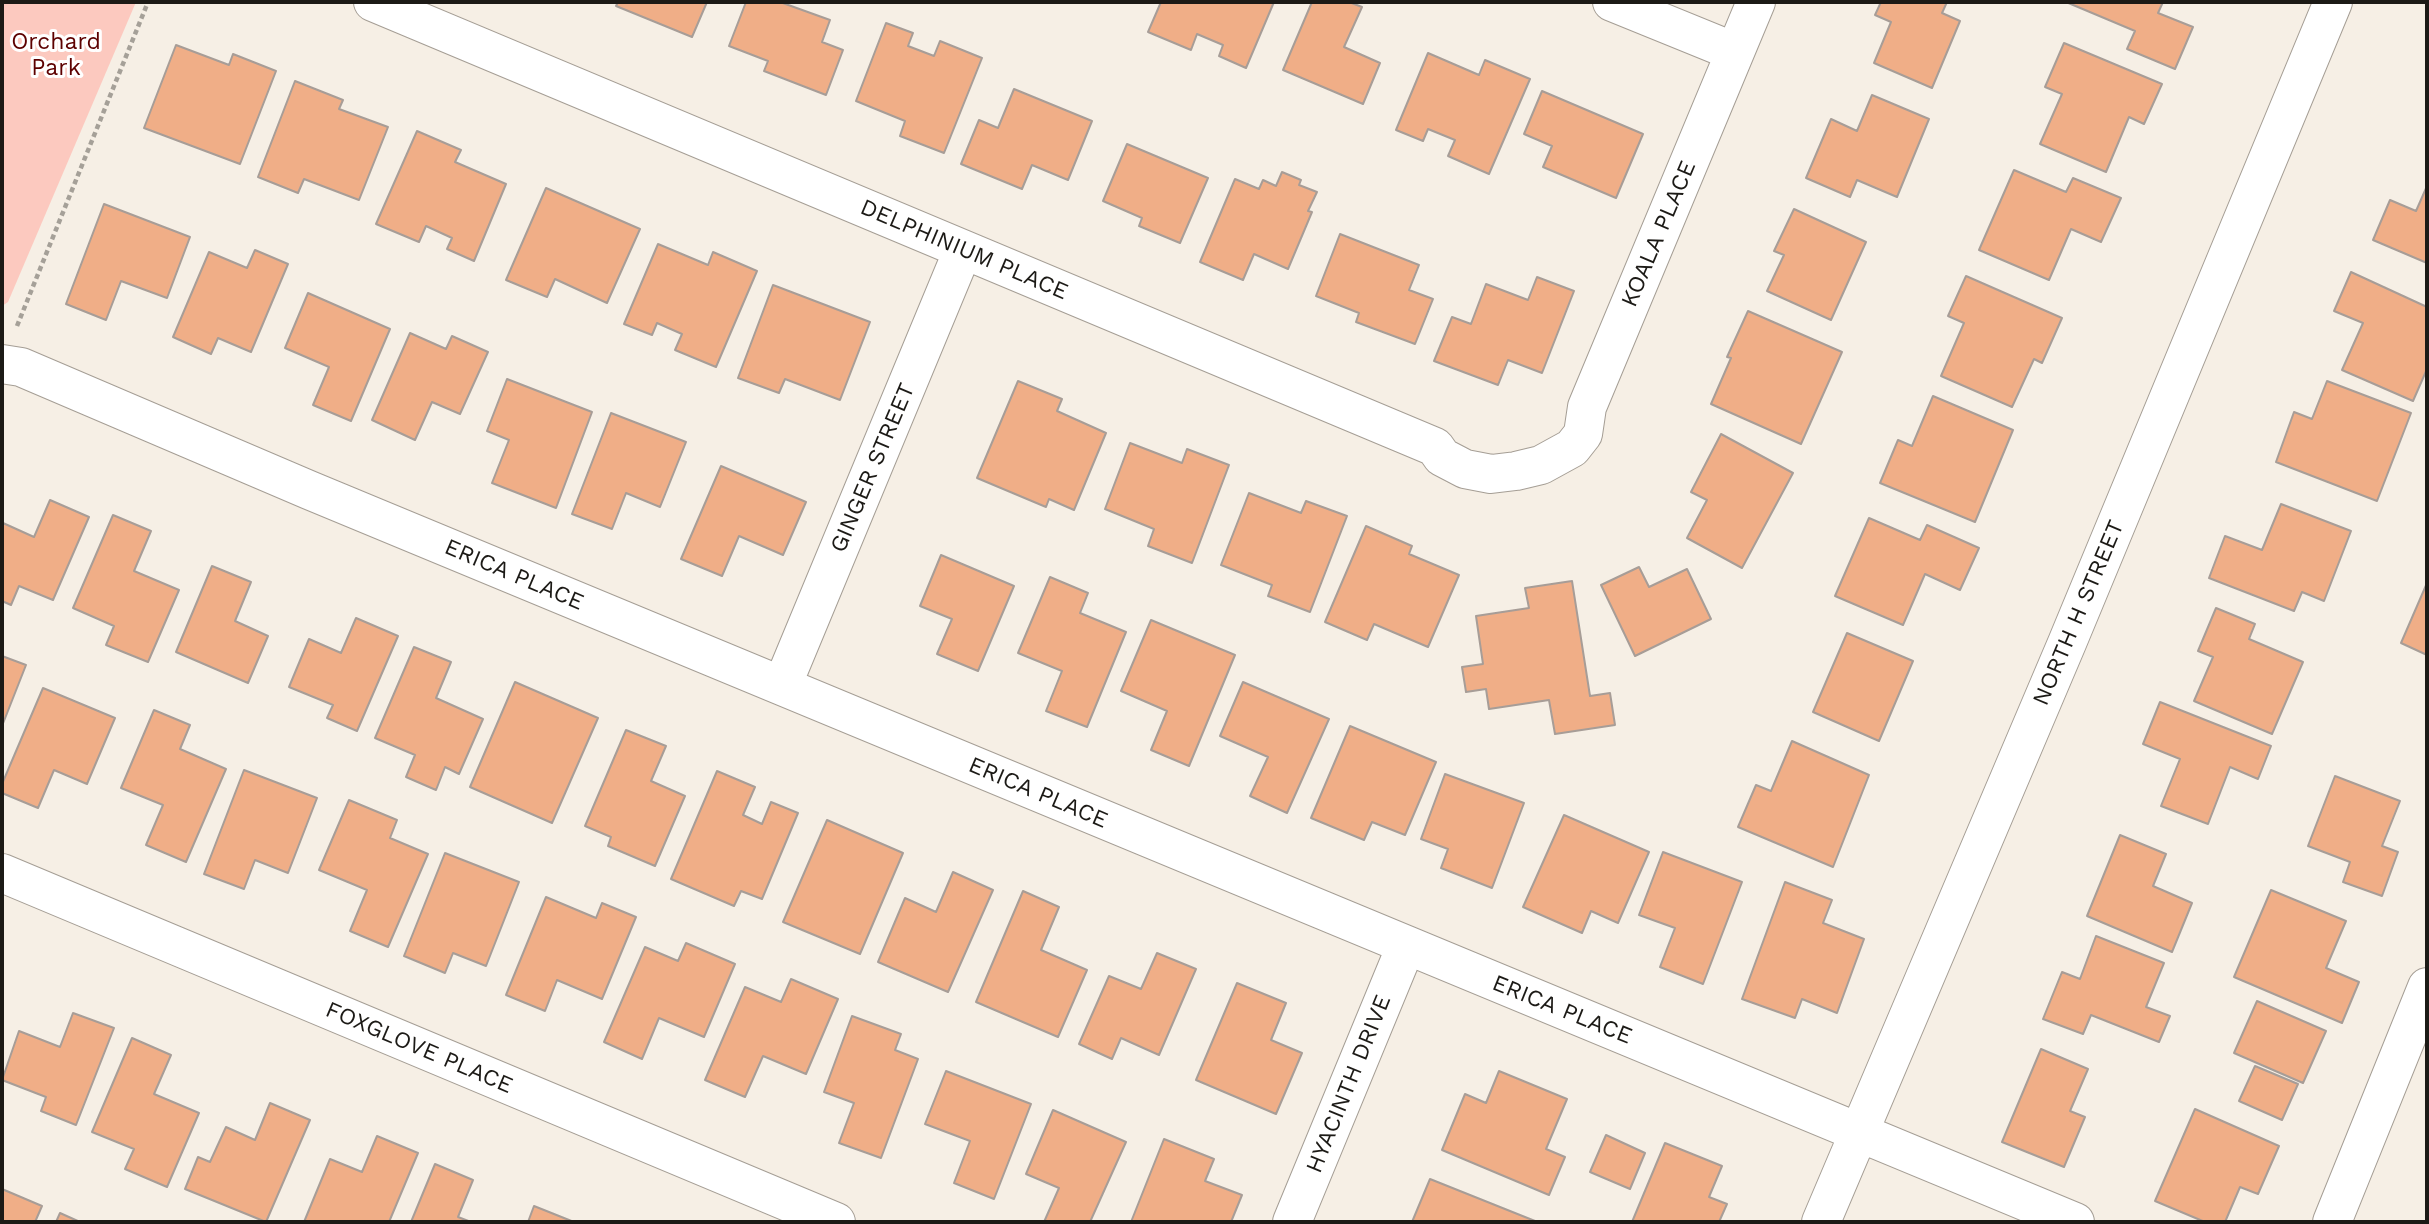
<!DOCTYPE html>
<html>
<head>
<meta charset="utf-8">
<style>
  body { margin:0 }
  #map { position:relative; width:2429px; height:1224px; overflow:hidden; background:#f6efe5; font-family:"Work Sans",sans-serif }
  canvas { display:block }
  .frame { position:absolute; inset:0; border:4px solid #1c1a16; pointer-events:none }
</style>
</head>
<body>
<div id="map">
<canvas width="2429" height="1224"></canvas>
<div class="frame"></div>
</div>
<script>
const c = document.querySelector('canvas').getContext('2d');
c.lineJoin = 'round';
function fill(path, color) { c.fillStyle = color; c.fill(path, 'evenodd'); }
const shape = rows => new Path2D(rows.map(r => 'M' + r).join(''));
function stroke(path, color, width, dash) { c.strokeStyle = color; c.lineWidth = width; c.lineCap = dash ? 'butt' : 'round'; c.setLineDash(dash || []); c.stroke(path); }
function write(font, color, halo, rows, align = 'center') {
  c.font = font + ' "Work Sans",sans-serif'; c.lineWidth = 6; c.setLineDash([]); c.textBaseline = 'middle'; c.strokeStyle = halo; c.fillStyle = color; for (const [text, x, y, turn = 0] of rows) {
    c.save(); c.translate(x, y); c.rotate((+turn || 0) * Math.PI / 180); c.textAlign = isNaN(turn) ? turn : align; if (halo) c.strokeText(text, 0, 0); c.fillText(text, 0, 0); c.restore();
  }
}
fill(shape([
  [2,2,136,2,8,302,2,306]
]), '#fcc9bf');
const building = shape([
  [618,2,707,2,692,37,616,6,618,2],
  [746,2,780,2,830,20,822,42,843,50,826,95,764,71,768,61,729,46,746,2],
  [1161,2,1274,2,1246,68,1219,56,1223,45,1197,34,1191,50,1148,32,1161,2],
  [1312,2,1349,2,1362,7,1344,47,1380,63,1363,104,1283,70,1312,2],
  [1881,2,1947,2,1942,13,1960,21,1932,88,1874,63,1891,22,1875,15,1881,2],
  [2066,2,2163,2,2158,13,2193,27,2175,69,2127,49,2135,31,2066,2],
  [886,23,913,33,908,46,934,56,940,41,982,58,944,153,900,136,905,121,856,101,886,23],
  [2064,43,2162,84,2144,124,2129,117,2106,172,2040,144,2062,94,2045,87,2064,43],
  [176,45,229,65,233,54,276,71,240,164,144,128,176,45],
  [1428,53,1479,75,1485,60,1530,79,1489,174,1448,156,1455,140,1428,129,1423,141,1396,130,1428,53],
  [295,81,343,100,339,109,388,127,359,200,304,179,298,193,258,177,295,81],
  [1014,89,1092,121,1068,180,1032,165,1022,189,961,164,979,120,998,128,1014,89],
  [1542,91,1643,134,1616,198,1543,167,1552,146,1524,134,1542,91],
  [1872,95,1929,119,1897,197,1857,180,1850,197,1806,178,1831,119,1857,131,1872,95],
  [417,131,461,150,455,162,506,184,474,261,447,249,452,238,426,226,419,242,376,224,417,131],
  [1127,144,1208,178,1180,243,1139,226,1142,218,1103,201,1127,144],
  [2014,170,2066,192,2073,178,2121,198,2101,242,2071,229,2049,280,1979,250,2014,170],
  [1282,172,1301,180,1299,185,1317,192,1308,211,1312,212,1288,269,1254,254,1243,280,1200,262,1235,179,1259,189,1263,180,1276,186,1282,172],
  [2427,186,2427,263,2373,240,2390,200,2416,211,2427,186],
  [546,188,640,229,607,303,555,279,547,297,506,280,546,188],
  [104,204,190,237,167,298,121,281,106,320,66,304,104,204],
  [1794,209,1866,242,1831,320,1767,291,1784,255,1774,251,1794,209],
  [1340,234,1419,265,1409,290,1433,299,1415,344,1356,322,1359,313,1316,296,1340,234],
  [658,244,708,265,713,252,757,271,716,367,675,350,682,334,657,323,652,335,624,324,658,244],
  [255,250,288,264,251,352,218,338,211,354,173,337,209,252,247,268,255,250],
  [2351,272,2427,307,2427,369,2413,401,2342,370,2363,323,2334,311,2351,272],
  [1966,276,2062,318,2042,363,2034,359,2012,407,1941,376,1964,323,1948,316,1966,276],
  [1537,277,1574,291,1542,373,1508,360,1498,385,1434,361,1452,317,1471,324,1486,284,1528,300,1537,277],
  [773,285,870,322,840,400,785,379,779,393,738,378,773,285],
  [308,293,390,329,351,421,313,405,329,367,285,348,308,293],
  [1748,311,1842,352,1801,444,1711,404,1731,358,1727,357,1748,311],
  [410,333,446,349,452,336,488,352,460,414,432,402,415,440,372,420,410,333],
  [507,379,592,412,556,508,492,483,509,440,487,431,507,379],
  [1018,381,1062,399,1057,411,1106,433,1074,510,1049,499,1046,507,977,478,1018,381],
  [2327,381,2411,413,2377,501,2276,462,2294,412,2312,419,2327,381],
  [1933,396,2013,430,1975,522,1880,483,1898,440,1912,446,1933,396],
  [611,413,686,442,660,507,626,493,612,529,572,514,611,413],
  [1721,434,1793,473,1742,568,1687,538,1707,500,1691,492,1721,434],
  [1130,443,1182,463,1187,449,1229,465,1192,563,1148,546,1154,529,1105,509,1130,443],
  [721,466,806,502,783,555,739,536,722,576,681,559,721,466],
  [1249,493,1301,513,1306,501,1347,516,1310,612,1268,596,1272,585,1221,565,1249,493],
  [50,500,89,517,53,600,19,586,11,605,2,601,3,523,34,537,50,500],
  [2281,504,2351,531,2324,601,2302,592,2294,611,2209,578,2225,536,2262,550,2281,504],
  [113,515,151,531,134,571,179,590,148,662,106,645,114,626,73,608,113,515],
  [1869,518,1920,540,1927,525,1979,548,1960,590,1925,574,1903,625,1835,596,1869,518],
  [1366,526,1412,546,1409,554,1459,575,1428,647,1374,624,1367,640,1325,622,1366,526],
  [941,555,1014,586,978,671,937,654,952,619,920,606,941,555],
  [212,566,251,582,235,621,268,636,248,683,176,652,212,566],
  [1639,567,1649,587,1687,569,1711,619,1635,656,1601,585,1639,567],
  [1050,577,1088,593,1080,613,1126,632,1087,727,1046,711,1062,671,1018,653,1050,577],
  [1572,581,1590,696,1610,693,1615,725,1555,734,1549,700,1489,709,1486,689,1466,692,1462,667,1483,664,1476,616,1529,608,1525,588,1572,581],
  [2427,583,2427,655,2401,643,2427,583],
  [2216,608,2255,624,2249,639,2303,662,2272,734,2194,701,2213,657,2198,651,2216,608],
  [356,618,398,636,357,731,327,718,333,705,289,687,309,639,341,653,356,618],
  [1151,620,1235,655,1189,766,1151,750,1167,711,1121,691,1151,620],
  [1847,633,1913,661,1879,741,1813,712,1847,633],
  [414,647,451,662,436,698,483,719,459,774,445,767,436,790,406,777,415,755,375,738,414,647],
  [2,656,26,665,2,726,2,656],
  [515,682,598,718,552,823,470,787,515,682],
  [1243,682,1329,719,1287,813,1250,796,1268,757,1220,736,1243,682],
  [43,688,115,718,87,784,54,770,38,808,2,793,2,784,43,688],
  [2160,702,2271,746,2258,779,2230,767,2208,824,2161,806,2180,759,2143,744,2160,702],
  [154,710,190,725,180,749,226,769,186,862,146,845,163,805,121,788,154,710],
  [1350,726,1436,762,1405,835,1372,822,1364,840,1311,818,1350,726],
  [626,730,666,746,651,781,685,796,655,866,608,846,611,837,585,826,626,730],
  [1792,741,1869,775,1833,867,1738,827,1756,785,1771,791,1792,741],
  [244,770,317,798,288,873,255,860,244,889,204,874,244,770],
  [717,771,755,787,743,815,762,824,771,802,798,813,762,899,741,891,734,906,671,879,717,771],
  [1445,774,1524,803,1492,888,1441,868,1448,849,1421,839,1445,774],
  [2335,776,2400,801,2382,846,2398,852,2382,896,2343,882,2350,862,2308,846,2335,776],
  [349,800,397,820,390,838,428,854,388,947,350,931,367,890,319,870,349,800],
  [1564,815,1649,852,1618,923,1591,911,1582,933,1523,907,1564,815],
  [827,820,903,853,860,954,783,922,827,820],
  [2120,835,2166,854,2153,886,2192,903,2172,952,2087,916,2120,835],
  [1663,852,1742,882,1703,984,1660,967,1675,928,1639,915,1663,852],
  [445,853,519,882,486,966,453,953,445,973,404,956,445,853],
  [953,872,993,890,948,992,878,962,905,898,936,912,953,872],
  [1785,882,1832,900,1823,923,1864,939,1837,1013,1802,999,1795,1018,1742,999,1785,882],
  [2271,890,2346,921,2326,968,2359,982,2342,1023,2234,977,2271,890],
  [1023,891,1059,907,1041,950,1087,970,1058,1037,976,1002,1023,891],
  [546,897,596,918,602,903,636,917,602,999,557,980,545,1011,506,995,546,897],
  [2096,936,2164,963,2146,1007,2170,1016,2159,1042,2091,1015,2083,1034,2043,1019,2062,972,2080,979,2096,936],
  [686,943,735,964,704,1037,659,1018,642,1059,604,1042,645,947,678,961,686,943],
  [1157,953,1196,969,1159,1055,1121,1038,1112,1059,1079,1044,1109,976,1141,989,1157,953],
  [791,979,838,999,806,1074,763,1056,745,1097,705,1080,745,987,781,1002,791,979],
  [1237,983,1286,1003,1271,1040,1302,1053,1276,1114,1196,1080,1237,983],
  [2257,1001,2326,1031,2303,1083,2234,1053,2257,1001],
  [73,1013,114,1028,76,1125,41,1111,46,1097,2,1080,19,1031,60,1047,73,1013],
  [852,1016,901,1034,895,1050,918,1059,881,1158,839,1143,854,1103,824,1092,852,1016],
  [132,1038,171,1055,154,1094,199,1113,167,1187,125,1169,134,1149,92,1132,132,1038],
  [2041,1049,2088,1069,2070,1111,2085,1117,2064,1167,2002,1142,2041,1049],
  [2255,1066,2298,1084,2282,1120,2239,1101,2255,1066],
  [946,1071,1031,1104,994,1199,954,1183,970,1141,925,1124,946,1071],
  [1499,1071,1567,1099,1546,1149,1565,1157,1549,1195,1442,1150,1465,1094,1486,1103,1499,1071],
  [270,1103,310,1120,266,1222,185,1189,198,1157,210,1162,226,1127,255,1140,270,1103],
  [2195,1109,2279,1146,2258,1194,2240,1187,2225,1222,2205,1222,2155,1201,2195,1109],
  [1053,1110,1126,1142,1090,1222,1044,1222,1059,1188,1026,1174,1053,1110],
  [1606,1135,1645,1153,1630,1189,1590,1172,1606,1135],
  [377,1136,418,1153,389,1222,304,1222,330,1159,362,1172,377,1136],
  [1164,1139,1214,1159,1205,1181,1242,1195,1231,1222,1131,1222,1164,1139],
  [1665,1143,1722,1166,1709,1197,1727,1204,1719,1222,1632,1222,1665,1143],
  [435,1164,473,1180,458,1217,471,1222,411,1222,435,1164],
  [1430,1179,1535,1221,1534,1222,1412,1222,1430,1179],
  [2,1189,42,1206,35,1222,2,1222,2,1189],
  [534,1206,574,1222,528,1222,534,1206],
  [60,1213,80,1222,56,1222,60,1213]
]);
fill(building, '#f0ae87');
stroke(building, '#a79d97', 2);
const minor = shape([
  [373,2,1435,447,1442,457,1465,469,1491,474,1516,471,1541,465,1572,448,1583,434,1587,407,1756,2],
  [1612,2,1735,52],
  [2,364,21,367,309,490,2075,1222],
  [782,686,963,250],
  [2,873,836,1222],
  [1292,1222,1406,946],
  [1821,1222,2067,643,2333,2],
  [2332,1222,2427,987]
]);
stroke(minor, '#a59e95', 40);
stroke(shape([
  [17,326,148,2]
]), '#a5a098', 4.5, [5, 3.5]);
stroke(minor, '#fff', 38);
write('23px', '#5d0100', '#fff', [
  ["Orchard",56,42],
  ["Park",56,68]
]);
write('23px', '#1c1a16', '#fff', [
  ["KOALA PLACE",1659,234,-67],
  ["DELPHINIUM PLACE",964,250,23],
  ["GINGER STREET",873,468,-67],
  ["ERICA PLACE",514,575,23],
  ["NORTH H STREET",2079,613,-67],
  ["ERICA PLACE",1038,793,23],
  ["ERICA PLACE",1562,1010,22],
  ["FOXGLOVE PLACE",419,1048,23],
  ["HYACINTH DRIVE",1349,1084,-68]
]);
</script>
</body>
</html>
